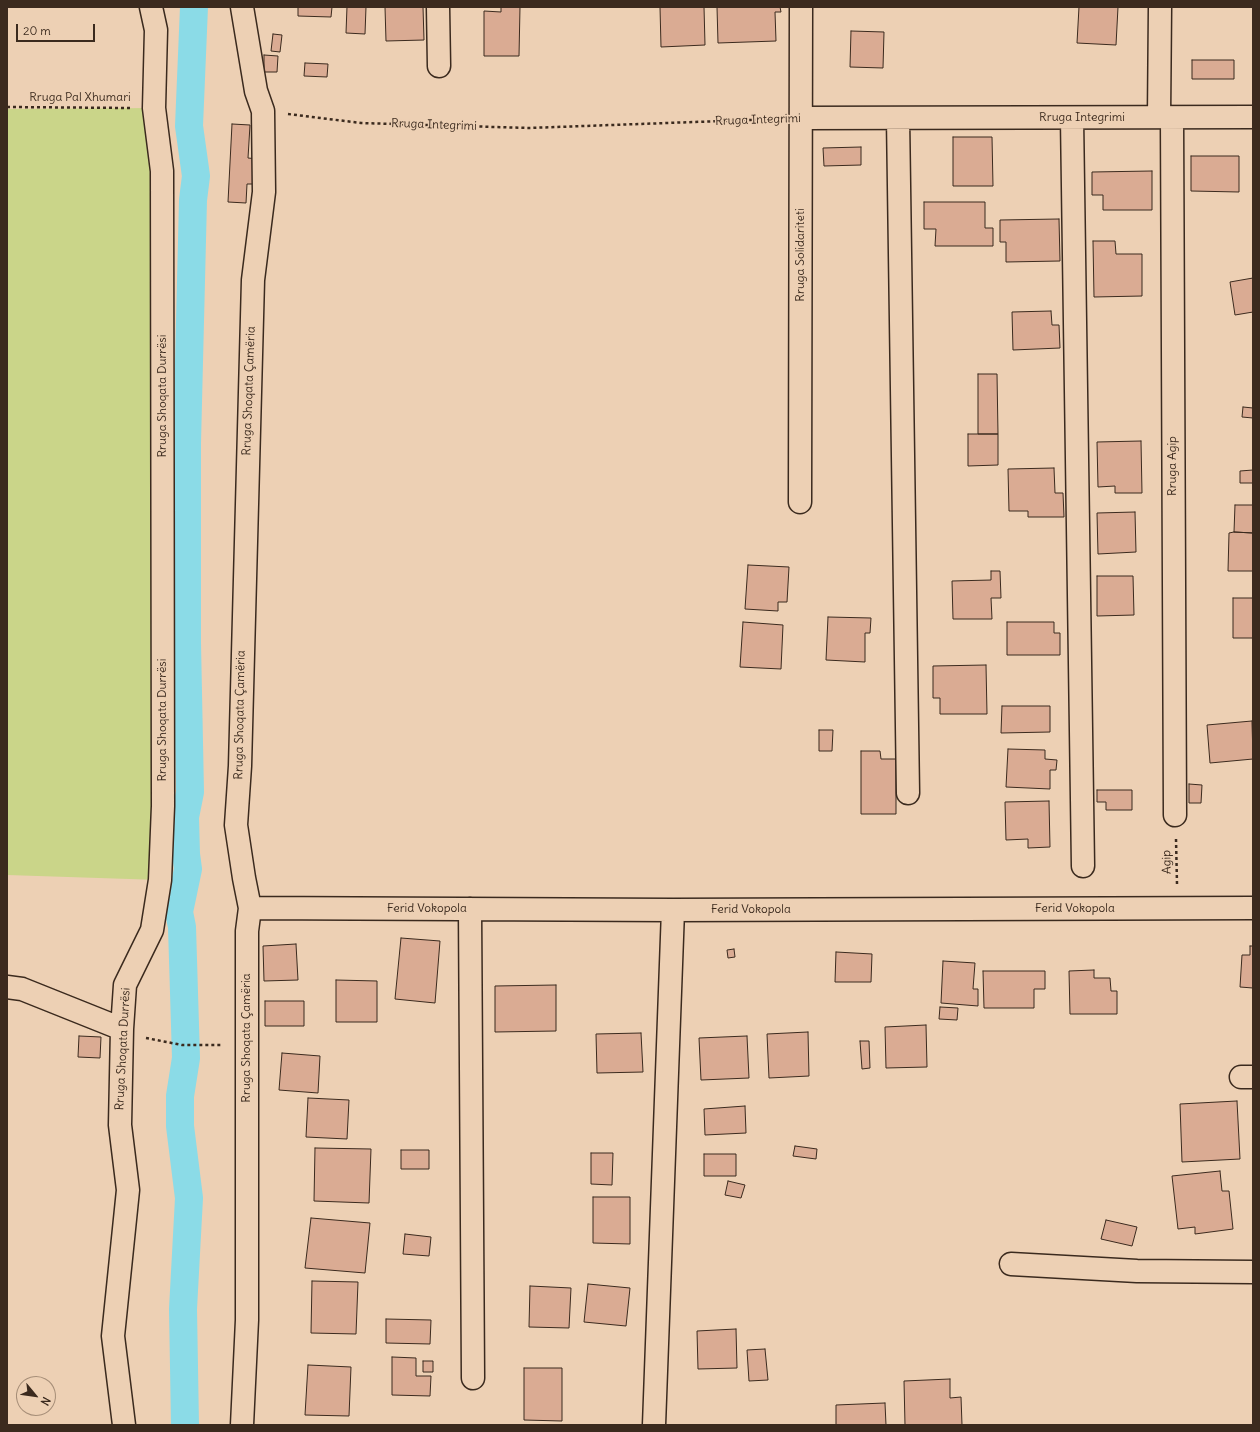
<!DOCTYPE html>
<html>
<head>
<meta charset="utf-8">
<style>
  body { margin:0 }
  #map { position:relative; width:1260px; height:1432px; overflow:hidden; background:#edd0b4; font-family:Delius,sans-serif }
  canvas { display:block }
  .frame { position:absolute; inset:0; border:8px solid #3b2a1e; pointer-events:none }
  .north { position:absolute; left:16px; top:1376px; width:40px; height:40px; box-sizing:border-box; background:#edd0b4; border:1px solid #a68e78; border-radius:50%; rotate:119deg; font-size:11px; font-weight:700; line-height:16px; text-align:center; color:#3b2a1e }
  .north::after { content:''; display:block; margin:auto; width:14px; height:18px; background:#3b2a1e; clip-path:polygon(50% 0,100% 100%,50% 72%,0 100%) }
  .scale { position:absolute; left:16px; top:24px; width:79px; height:18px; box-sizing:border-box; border:2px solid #3b2a1e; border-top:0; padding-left:5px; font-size:12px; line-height:14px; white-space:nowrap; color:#3b2a1e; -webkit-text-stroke:3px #edd0b4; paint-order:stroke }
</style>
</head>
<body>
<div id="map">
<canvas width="1260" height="1432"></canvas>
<div class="frame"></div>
<div class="north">N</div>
<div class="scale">20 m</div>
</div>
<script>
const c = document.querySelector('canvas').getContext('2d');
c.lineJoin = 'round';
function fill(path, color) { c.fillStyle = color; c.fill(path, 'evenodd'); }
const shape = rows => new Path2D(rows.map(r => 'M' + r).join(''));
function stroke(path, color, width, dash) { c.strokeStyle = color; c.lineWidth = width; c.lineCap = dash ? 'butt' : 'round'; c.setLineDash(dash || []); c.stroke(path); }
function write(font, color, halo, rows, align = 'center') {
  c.font = font + ' Delius,sans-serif'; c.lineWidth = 3; c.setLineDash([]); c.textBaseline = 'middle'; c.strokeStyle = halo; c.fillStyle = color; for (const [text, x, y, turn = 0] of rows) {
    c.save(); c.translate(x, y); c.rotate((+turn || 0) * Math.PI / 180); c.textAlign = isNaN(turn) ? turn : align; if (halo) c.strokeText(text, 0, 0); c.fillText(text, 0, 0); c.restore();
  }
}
fill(shape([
  [154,108,160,880,7,875,7,109]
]), '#cad589');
stroke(shape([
  [185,1425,183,1309,189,1198,180,1126,180,1096,186,1058,182,927,179,912,188,869,186,854,185,817,190,792,187,643,187,443,193,200,196,176,189,126,194,7]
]), '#8bdbe7', 28);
const building = shape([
  [298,7,332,7,331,17,298,16,298,7],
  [347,7,366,7,365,34,346,33,347,7],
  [385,7,423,7,424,40,386,41,385,7],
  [501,7,520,7,519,56,484,56,484,11,501,12,501,7],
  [660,7,704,7,705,45,661,47,660,7],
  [717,7,780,7,781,12,775,12,776,41,718,43,717,7],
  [1079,7,1118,7,1116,45,1077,43,1079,7],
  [851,31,884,32,883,68,850,67,851,31],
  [273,34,282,35,280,52,271,51,273,34],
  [264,55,278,56,277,72,264,72,264,55],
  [1192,60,1234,60,1234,79,1192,79,1192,60],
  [305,63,328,64,327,77,304,76,305,63],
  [232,124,250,125,248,158,258,159,257,184,247,184,246,203,228,202,232,124],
  [953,137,992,137,993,186,953,186,953,137],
  [861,147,861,165,824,166,823,148,861,147],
  [1191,156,1239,156,1239,192,1191,191,1191,156],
  [1152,171,1152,210,1103,210,1103,195,1092,195,1092,172,1152,171],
  [924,202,985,202,985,228,993,228,993,246,935,246,936,229,924,229,924,202],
  [1059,219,1060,261,1006,262,1006,242,1000,242,1000,220,1059,219],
  [1093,241,1115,241,1116,254,1142,254,1142,296,1094,297,1093,241],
  [1253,278,1253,312,1235,315,1230,282,1253,278],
  [1051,311,1052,325,1059,325,1060,348,1013,350,1012,312,1051,311],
  [978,374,997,374,998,434,978,434,978,374],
  [1243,407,1253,408,1253,418,1242,417,1243,407],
  [968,434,998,434,998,465,968,466,968,434],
  [1141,441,1142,493,1115,493,1115,486,1098,487,1097,442,1141,441],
  [1054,468,1055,493,1063,493,1064,517,1028,517,1028,511,1009,511,1008,469,1054,468],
  [1253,470,1253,483,1240,483,1240,471,1253,470],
  [1235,505,1253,505,1253,533,1234,532,1235,505],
  [1135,512,1136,552,1098,554,1097,513,1135,512],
  [1234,532,1253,533,1253,571,1228,571,1229,533,1234,532],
  [748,565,789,567,787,602,778,602,778,611,745,609,748,565],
  [991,571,1000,571,1001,598,991,598,992,619,953,619,952,581,991,580,991,571],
  [1097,576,1133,576,1134,615,1097,616,1097,576],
  [1233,598,1253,598,1253,638,1233,638,1233,598],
  [828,617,871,618,870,633,865,633,865,662,826,660,828,617],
  [743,622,783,625,781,669,740,667,743,622],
  [1007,622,1054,622,1054,633,1060,633,1060,655,1007,655,1007,622],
  [986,665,987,714,940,714,940,698,933,698,933,666,986,665],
  [1002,706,1050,706,1050,732,1001,733,1002,706],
  [1252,721,1253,759,1210,763,1207,725,1252,721],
  [819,730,833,730,832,751,819,751,819,730],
  [1008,749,1045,750,1045,759,1057,760,1056,770,1050,770,1050,789,1006,787,1008,749],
  [861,751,880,751,881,759,896,759,896,814,861,814,861,751],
  [1189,784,1202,785,1201,803,1189,803,1189,784],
  [1097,790,1132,790,1132,810,1106,810,1106,802,1097,802,1097,790],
  [1049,801,1050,847,1028,848,1028,839,1006,840,1005,802,1049,801],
  [401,938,440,941,435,1003,395,999,401,938],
  [296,944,298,980,264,981,263,946,296,944],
  [1250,946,1253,946,1253,988,1240,987,1242,955,1250,955,1250,946],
  [734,949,735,957,728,958,727,950,734,949],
  [836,952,872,954,871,982,835,982,836,952],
  [943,961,975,963,973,989,978,989,978,1006,941,1003,943,961],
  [1094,970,1094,978,1110,978,1111,991,1117,991,1117,1014,1070,1014,1069,971,1094,970],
  [983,971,1045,971,1045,989,1034,989,1034,1008,984,1008,983,971],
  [336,980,377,981,377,1022,336,1022,336,980],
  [556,985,556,1031,495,1032,495,986,556,985],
  [265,1001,304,1001,304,1026,265,1026,265,1001],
  [940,1007,958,1008,957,1020,939,1019,940,1007],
  [926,1025,927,1067,886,1068,885,1027,926,1025],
  [808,1032,809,1076,769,1078,767,1034,808,1032],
  [641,1033,643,1072,597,1073,596,1034,641,1033],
  [79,1036,101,1037,100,1058,78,1057,79,1036],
  [747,1036,749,1078,701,1080,699,1038,747,1036],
  [860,1041,869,1041,870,1068,862,1069,860,1041],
  [282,1053,320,1056,318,1093,279,1090,282,1053],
  [308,1098,349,1100,347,1139,306,1137,308,1098],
  [1237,1101,1240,1159,1182,1162,1180,1104,1237,1101],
  [745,1106,746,1133,705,1135,704,1109,745,1106],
  [795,1146,817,1149,816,1159,793,1156,795,1146],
  [315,1148,371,1149,369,1203,314,1201,315,1148],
  [401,1150,429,1150,429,1169,401,1169,401,1150],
  [591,1153,613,1153,612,1185,591,1184,591,1153],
  [704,1154,736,1154,736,1176,704,1176,704,1154],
  [1220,1171,1222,1191,1229,1191,1233,1229,1195,1234,1195,1227,1178,1229,1172,1176,1220,1171],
  [728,1181,745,1185,741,1198,725,1195,728,1181],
  [593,1197,630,1197,630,1244,593,1243,593,1197],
  [311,1218,370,1223,365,1273,305,1268,311,1218],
  [1106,1220,1137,1227,1132,1246,1101,1239,1106,1220],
  [405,1234,431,1237,429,1256,403,1254,405,1234],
  [312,1281,358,1282,356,1334,311,1333,312,1281],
  [588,1284,630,1288,626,1326,584,1322,588,1284],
  [530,1286,571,1288,569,1328,529,1327,530,1286],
  [386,1319,431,1320,430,1344,386,1343,386,1319],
  [736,1329,737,1368,698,1369,697,1331,736,1329],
  [765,1349,768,1380,749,1381,747,1350,765,1349],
  [392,1357,416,1358,416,1376,431,1376,430,1396,392,1395,392,1357],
  [423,1361,433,1361,433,1372,423,1372,423,1361],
  [308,1365,351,1367,349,1416,305,1415,308,1365],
  [524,1368,562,1368,562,1421,524,1420,524,1368],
  [950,1379,950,1398,961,1397,962,1425,905,1425,904,1381,950,1379],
  [885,1403,886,1425,836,1425,836,1405,885,1403]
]);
fill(building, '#daab93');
stroke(building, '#3b2a1e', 1);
const minor = shape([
  [438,7,439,66],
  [1159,117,1160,7],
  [801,118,1253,117],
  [898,118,908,793],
  [1072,118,1083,866],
  [1172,118,1175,815],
  [800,502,801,7],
  [250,908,673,910,1253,908],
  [470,909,473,1378],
  [7,987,22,989,122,1029],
  [1241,1077,1253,1077],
  [1011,1264,1137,1271,1253,1272],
  [124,1425,113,1336,128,1190,120,1125,122,1029,125,985,152,930,160,880,163,806,162,171,154,108,156,30,151,7],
  [242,1425,247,1320,247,931,250,908,244,878,236,825,240,766,253,280,264,192,263,111,256,91,242,7],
  [654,1425,673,910]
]);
stroke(minor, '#3b2a1e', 25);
stroke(shape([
  [7,107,130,108],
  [288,114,361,123,529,128,777,119],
  [1176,839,1177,884],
  [146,1038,182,1045,223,1045]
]), '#3b2a1e', 2.5, [3, 3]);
stroke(minor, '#edd0b4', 22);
write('12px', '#3b2a1e', '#edd0b4', [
  ["Rruga Pal Xhumari",80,98],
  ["Rruga Integrimi",1082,118],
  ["Rruga Integrimi",758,120,-2],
  ["Rruga Integrimi",434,125,2],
  ["Rruga Solidariteti",801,255,-90],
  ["Rruga Shoqata Çamëria",249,391,-88],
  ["Rruga Shoqata Durrësi",163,396,-90],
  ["Rruga Agip",1173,466,-90],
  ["Rruga Shoqata Çamëria",240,715,-89],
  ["Rruga Shoqata Durrësi",163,720,-90],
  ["Agip",1167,862,-91],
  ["Ferid Vokopola",427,909],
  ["Ferid Vokopola",1075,909],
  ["Ferid Vokopola",751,910],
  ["Rruga Shoqata Çamëria",247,1038,-90],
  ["Rruga Shoqata Durrësi",123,1049,-87]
]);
</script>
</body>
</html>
